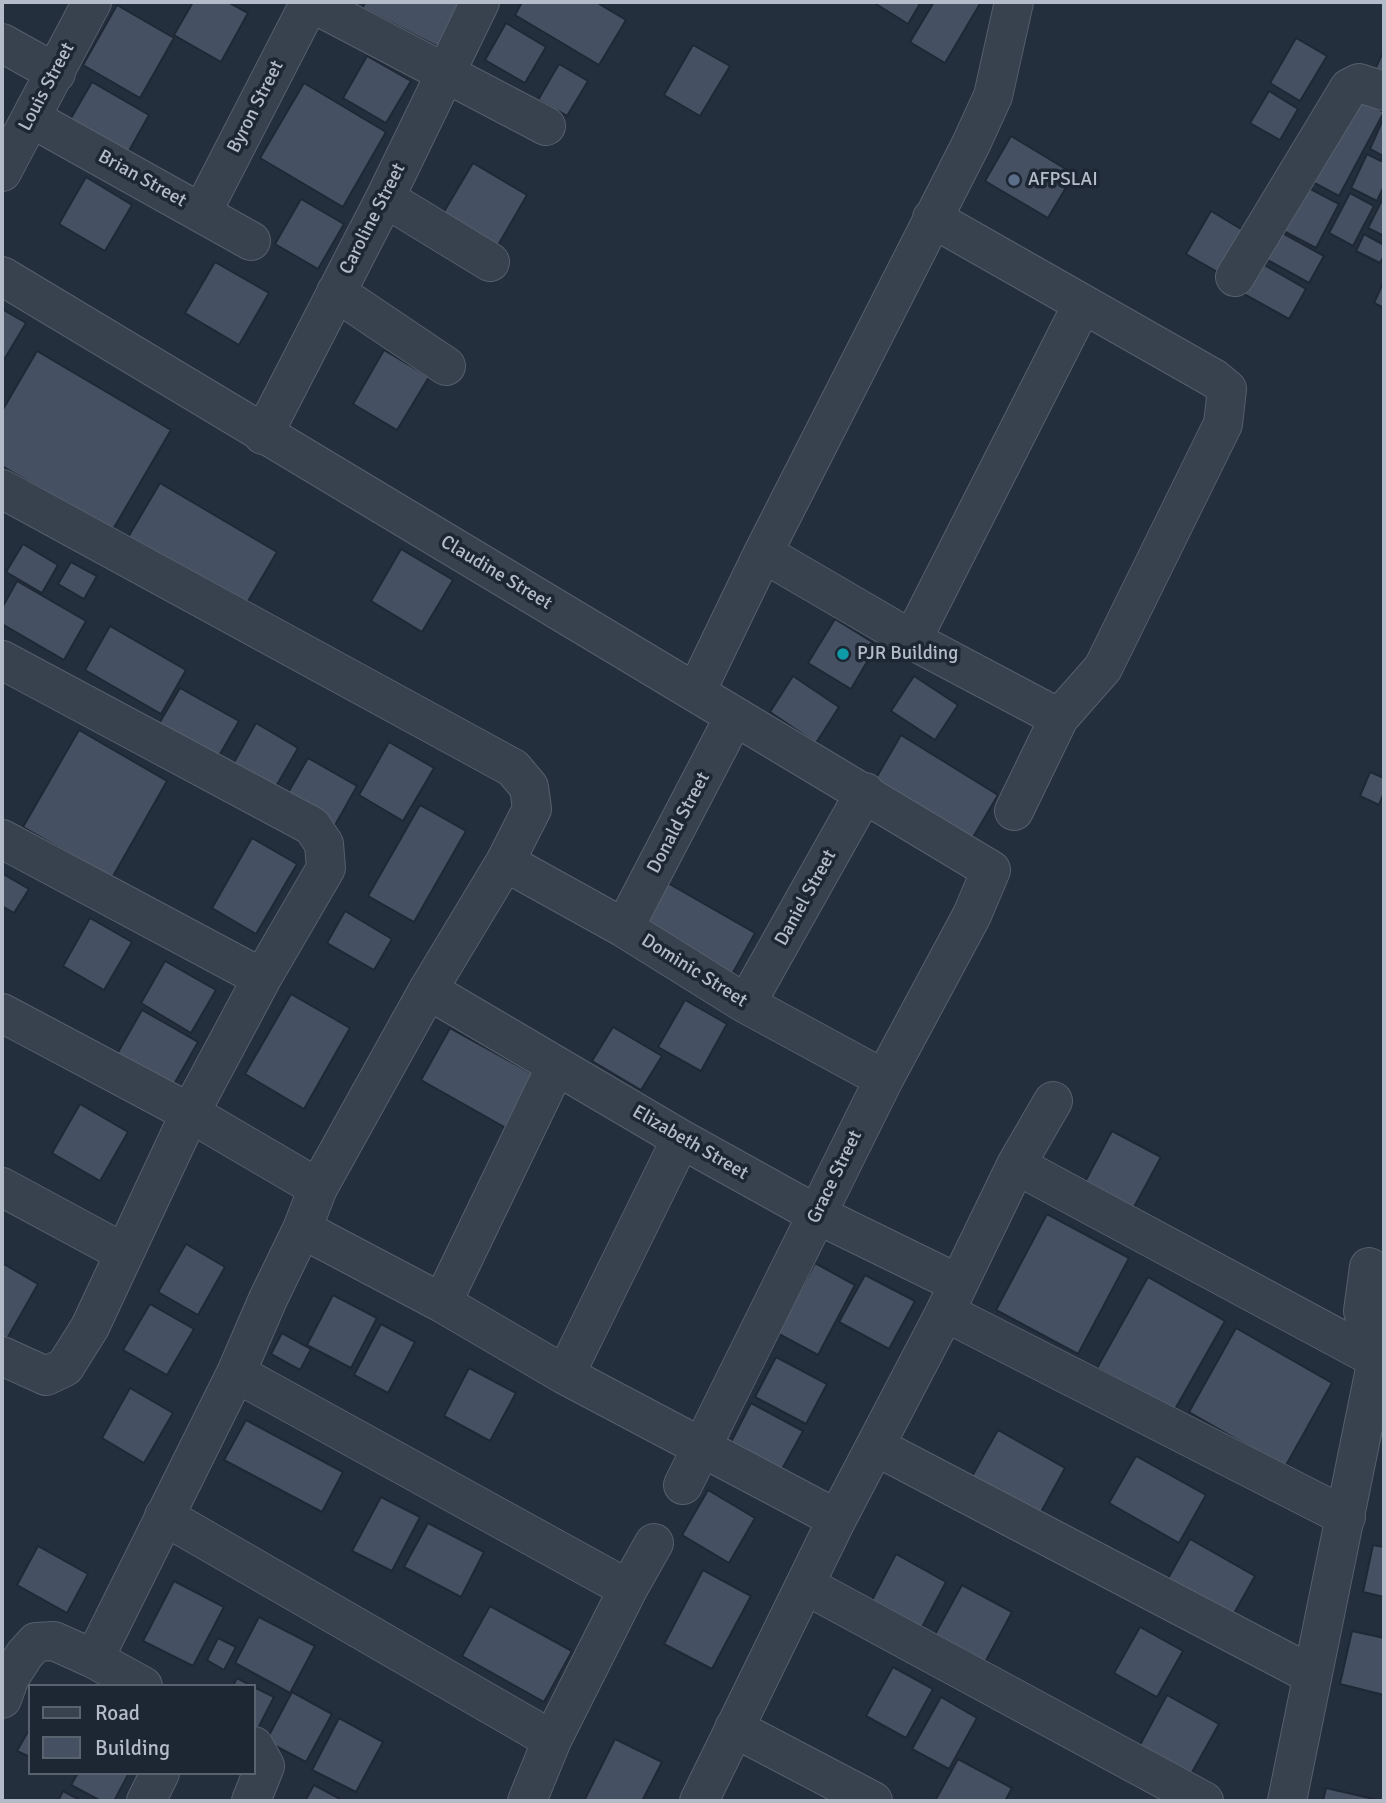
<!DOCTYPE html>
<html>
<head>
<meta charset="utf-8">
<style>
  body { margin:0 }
  #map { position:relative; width:1386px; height:1803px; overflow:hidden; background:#242f3e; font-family:Signika,sans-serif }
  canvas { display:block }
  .frame { position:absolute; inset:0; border:4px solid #b4bcc9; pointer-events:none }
  .legend { position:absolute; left:28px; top:1684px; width:228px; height:91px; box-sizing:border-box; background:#1d2633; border:2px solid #59626f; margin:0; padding:9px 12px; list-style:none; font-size:21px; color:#b4bcc9 }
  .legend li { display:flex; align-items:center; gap:14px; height:35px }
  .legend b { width:35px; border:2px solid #59626f }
</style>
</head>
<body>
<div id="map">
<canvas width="1386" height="1803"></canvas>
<div class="frame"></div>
<ul class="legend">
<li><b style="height:9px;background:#38414e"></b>Road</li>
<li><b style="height:19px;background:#455162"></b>Building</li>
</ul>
</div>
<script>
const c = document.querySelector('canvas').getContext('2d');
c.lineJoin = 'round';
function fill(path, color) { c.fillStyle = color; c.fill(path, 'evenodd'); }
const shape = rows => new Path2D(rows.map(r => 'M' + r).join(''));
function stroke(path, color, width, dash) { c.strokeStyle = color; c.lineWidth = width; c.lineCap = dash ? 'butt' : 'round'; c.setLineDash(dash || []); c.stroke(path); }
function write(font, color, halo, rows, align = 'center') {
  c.font = font + ' Signika,sans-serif'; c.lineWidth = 7; c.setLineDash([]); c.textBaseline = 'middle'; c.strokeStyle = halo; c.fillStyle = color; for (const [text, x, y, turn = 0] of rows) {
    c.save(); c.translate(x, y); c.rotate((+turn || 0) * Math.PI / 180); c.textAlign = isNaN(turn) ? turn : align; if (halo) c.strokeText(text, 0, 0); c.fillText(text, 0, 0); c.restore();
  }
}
const building = shape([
  [193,2,228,2,248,13,221,62,174,35,193,2],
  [366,2,463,2,440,48,362,8,366,2],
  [522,2,596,2,626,20,599,65,515,15,522,2],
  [873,2,921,2,908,24,873,2],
  [934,2,981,2,945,63,910,42,934,2],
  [117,5,174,38,140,98,83,65,117,5],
  [506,23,546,47,525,83,485,60,506,23],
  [1296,38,1327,56,1300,101,1270,83,1296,38],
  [693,45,730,66,700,116,664,95,693,45],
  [1384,50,1384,83,1372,76,1384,50],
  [367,56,411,81,386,123,343,98,367,56],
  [559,64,588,81,567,116,538,100,559,64],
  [92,82,149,115,125,158,67,125,92,82],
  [304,83,386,132,343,207,260,158,304,83],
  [1269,91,1298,109,1280,140,1250,123,1269,91],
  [1350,94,1384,112,1339,196,1305,178,1350,94],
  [1384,117,1384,186,1377,201,1351,188,1367,154,1381,161,1383,156,1370,149,1384,117],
  [1011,136,1074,174,1048,218,985,181,1011,136],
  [473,163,527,195,497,247,442,215,473,163],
  [86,177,132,205,105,251,59,224,86,177],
  [1301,184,1339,204,1316,248,1278,228,1301,184],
  [1350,193,1374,206,1353,246,1329,233,1350,193],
  [1384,196,1384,236,1368,228,1384,196],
  [301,199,344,224,318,269,275,244,301,199],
  [1211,211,1251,235,1226,277,1186,254,1211,211],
  [1277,230,1324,256,1309,283,1262,257,1277,230],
  [1364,234,1384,245,1384,256,1380,263,1356,251,1364,234],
  [215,262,269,293,239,345,185,313,215,262],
  [1259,262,1306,289,1289,319,1242,293,1259,262],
  [1384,281,1384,308,1374,303,1384,281],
  [2,309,26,323,2,363,2,309],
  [384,350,429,377,397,430,353,404,384,350],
  [37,351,171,430,112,531,2,466,2,411,37,351],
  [160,483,277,552,241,613,124,544,160,483],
  [23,544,58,565,42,593,6,572,23,544],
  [401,549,453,580,422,632,371,601,401,549],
  [71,562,97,576,84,599,58,584,71,562],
  [17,581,86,621,64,660,2,624,2,608,17,581],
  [835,619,877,645,851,689,808,663,835,619],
  [110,626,186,670,161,714,85,670,110,626],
  [793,676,839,707,816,743,770,712,793,676],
  [914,676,958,705,935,740,891,711,914,676],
  [180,688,239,721,216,761,157,727,180,688],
  [256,723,298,748,274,790,232,766,256,723],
  [79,730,167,781,112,878,23,827,79,730],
  [901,735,998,795,972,839,875,780,901,735],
  [389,742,434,768,403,821,359,795,389,742],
  [308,758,357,786,334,827,285,798,308,758],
  [1370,772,1384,778,1384,792,1379,805,1360,796,1370,772],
  [420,805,466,831,414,922,368,896,420,805],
  [252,838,297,864,256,934,212,908,252,838],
  [3,874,29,889,14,913,2,906,3,874],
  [666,882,755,933,730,978,641,928,666,882],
  [345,911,392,939,374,970,327,943,345,911],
  [90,918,132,942,104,990,63,966,90,918],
  [165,961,216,990,191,1033,141,1003,165,961],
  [291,994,350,1028,304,1109,245,1074,291,994],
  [685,1000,727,1024,701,1071,658,1047,685,1000],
  [142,1010,198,1042,173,1086,117,1054,142,1010],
  [613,1027,662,1056,641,1090,592,1061,613,1027],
  [450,1028,535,1075,506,1128,421,1080,450,1028],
  [80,1104,128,1132,100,1181,52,1153,80,1104],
  [1112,1131,1161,1157,1127,1220,1078,1195,1112,1131],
  [1047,1214,1129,1258,1078,1354,996,1310,1047,1214],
  [186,1244,225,1267,198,1315,158,1292,186,1244],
  [2,1263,38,1284,4,1344,2,1343,2,1263],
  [815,1263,855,1285,818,1355,777,1333,815,1263],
  [865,1275,915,1301,889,1349,839,1322,865,1275],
  [1148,1277,1225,1321,1174,1411,1097,1368,1148,1277],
  [333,1295,377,1318,351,1368,307,1345,333,1295],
  [150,1304,194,1329,167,1375,123,1350,150,1304],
  [381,1324,415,1342,388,1393,354,1375,381,1324],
  [1236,1328,1332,1383,1285,1467,1189,1412,1236,1328],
  [282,1333,311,1349,300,1370,271,1354,282,1333],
  [776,1357,827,1384,806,1424,755,1397,776,1357],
  [469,1368,516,1393,490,1441,444,1416,469,1368],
  [130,1388,173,1413,144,1463,102,1438,130,1388],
  [751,1403,803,1431,781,1471,730,1444,751,1403],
  [246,1420,343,1472,322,1512,224,1460,246,1420],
  [998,1430,1065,1468,1035,1523,967,1485,998,1430],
  [1136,1456,1206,1495,1179,1543,1109,1503,1136,1456],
  [708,1490,755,1518,729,1563,682,1535,708,1490],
  [381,1497,420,1517,392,1571,352,1551,381,1497],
  [428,1523,484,1552,461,1597,404,1567,428,1523],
  [1190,1539,1255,1576,1227,1626,1162,1589,1190,1539],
  [1373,1545,1384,1547,1384,1597,1363,1592,1373,1545],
  [38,1546,88,1574,67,1613,17,1585,38,1546],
  [896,1554,946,1582,921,1629,871,1602,896,1554],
  [703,1570,751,1596,712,1669,664,1644,703,1570],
  [174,1581,224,1607,193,1666,143,1641,174,1581],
  [962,1585,1012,1612,983,1666,933,1638,962,1585],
  [490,1606,572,1651,544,1702,462,1656,490,1606],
  [259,1617,315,1646,290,1693,235,1663,259,1617],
  [1140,1627,1183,1651,1157,1697,1114,1673,1140,1627],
  [1352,1631,1384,1638,1384,1695,1340,1684,1352,1631],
  [218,1638,236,1647,224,1670,207,1660,218,1638],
  [893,1667,933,1689,906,1738,866,1716,893,1667],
  [237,1678,252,1686,233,1686,237,1678],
  [254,1687,274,1697,254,1736,254,1687],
  [292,1692,332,1714,306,1762,266,1741,292,1692],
  [1167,1695,1219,1724,1186,1783,1135,1754,1167,1695],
  [941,1697,977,1718,949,1769,912,1749,941,1697],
  [339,1718,383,1742,356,1792,312,1770,339,1718],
  [30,1728,30,1757,17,1751,30,1728],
  [615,1739,662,1762,642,1801,584,1801,615,1739],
  [958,1759,1012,1788,1005,1801,935,1801,958,1759],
  [78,1773,129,1773,114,1801,101,1801,71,1785,78,1773],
  [314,1785,344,1801,305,1801,314,1785],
  [1326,1788,1374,1799,1374,1801,1323,1801,1326,1788],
  [63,1791,82,1801,58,1801,63,1791]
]);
fill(building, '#455162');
stroke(building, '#1f2835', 2);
const minor = shape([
  [2,43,56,73],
  [31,118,251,241],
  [2,172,92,2],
  [385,198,490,262],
  [202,212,310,2,546,126],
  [2,276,991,870,972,915,884,1079,683,1485],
  [1235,277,1349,88,1359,83,1384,91],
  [336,292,446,366],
  [263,435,385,198,480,2],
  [2,489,513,768,529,787,532,809,505,862,428,990,318,1188,302,1229,268,1299,236,1373,94,1659],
  [763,553,912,640,1059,718,1103,668,1223,424,1227,389,1215,379,932,218],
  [912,640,1082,305],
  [2,660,312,826,324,844,326,868,262,978,190,1113,90,1327,65,1367,46,1376,2,1356],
  [696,692,763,553,971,144,993,96,1014,2],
  [1014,811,1059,718],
  [2,839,262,978],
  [505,862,624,928,746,1004,884,1079],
  [624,928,734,717],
  [428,990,681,1139,816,1214,957,1283],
  [746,1004,865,792],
  [2,1013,190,1113,318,1188],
  [1016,1165,1384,1363],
  [2,1187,124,1253],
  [302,1229,442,1303,565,1375,837,1519],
  [1369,1267,1363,1311,1377,1359],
  [442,1303,556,1066],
  [945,1312,1346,1517],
  [236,1373,628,1589],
  [565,1375,681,1139],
  [875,1446,1312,1675],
  [164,1516,552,1740],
  [805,1585,1204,1801],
  [2,1699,10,1677,25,1654,36,1642,54,1641,94,1659,143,1686],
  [734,1728,873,1801],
  [146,1801,160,1773],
  [251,1801,265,1766,254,1746],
  [527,1801,552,1740,628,1589,654,1543],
  [699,1801,837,1519,945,1312,1016,1165,1053,1101],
  [1287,1801,1377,1359,1384,1349]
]);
stroke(minor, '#565f6c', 40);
stroke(minor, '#38414e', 38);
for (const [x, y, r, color] of [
  [1014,180,7,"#5c6f8a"],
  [843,654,7,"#0f9aa8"]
]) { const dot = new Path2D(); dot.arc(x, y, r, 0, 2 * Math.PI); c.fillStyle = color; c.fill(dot); stroke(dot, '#1d2633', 2.5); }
write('19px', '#b4bcc9', '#1d2633', [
  ["Louis Street",47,87,-62],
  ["Byron Street",256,107,-63],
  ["Brian Street",142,179,29],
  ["Caroline Street",373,219,-63],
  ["Claudine Street",496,573,31],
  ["Donald Street",679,823,-62],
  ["Daniel Street",806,898,-61],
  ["Dominic Street",694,971,32],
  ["Elizabeth Street",690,1143,30],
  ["Grace Street",835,1177,-64]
]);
write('19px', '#b4bcc9', '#1d2633', [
  ["AFPSLAI",1028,180],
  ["PJR Building",857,654]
], 'left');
</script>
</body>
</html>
